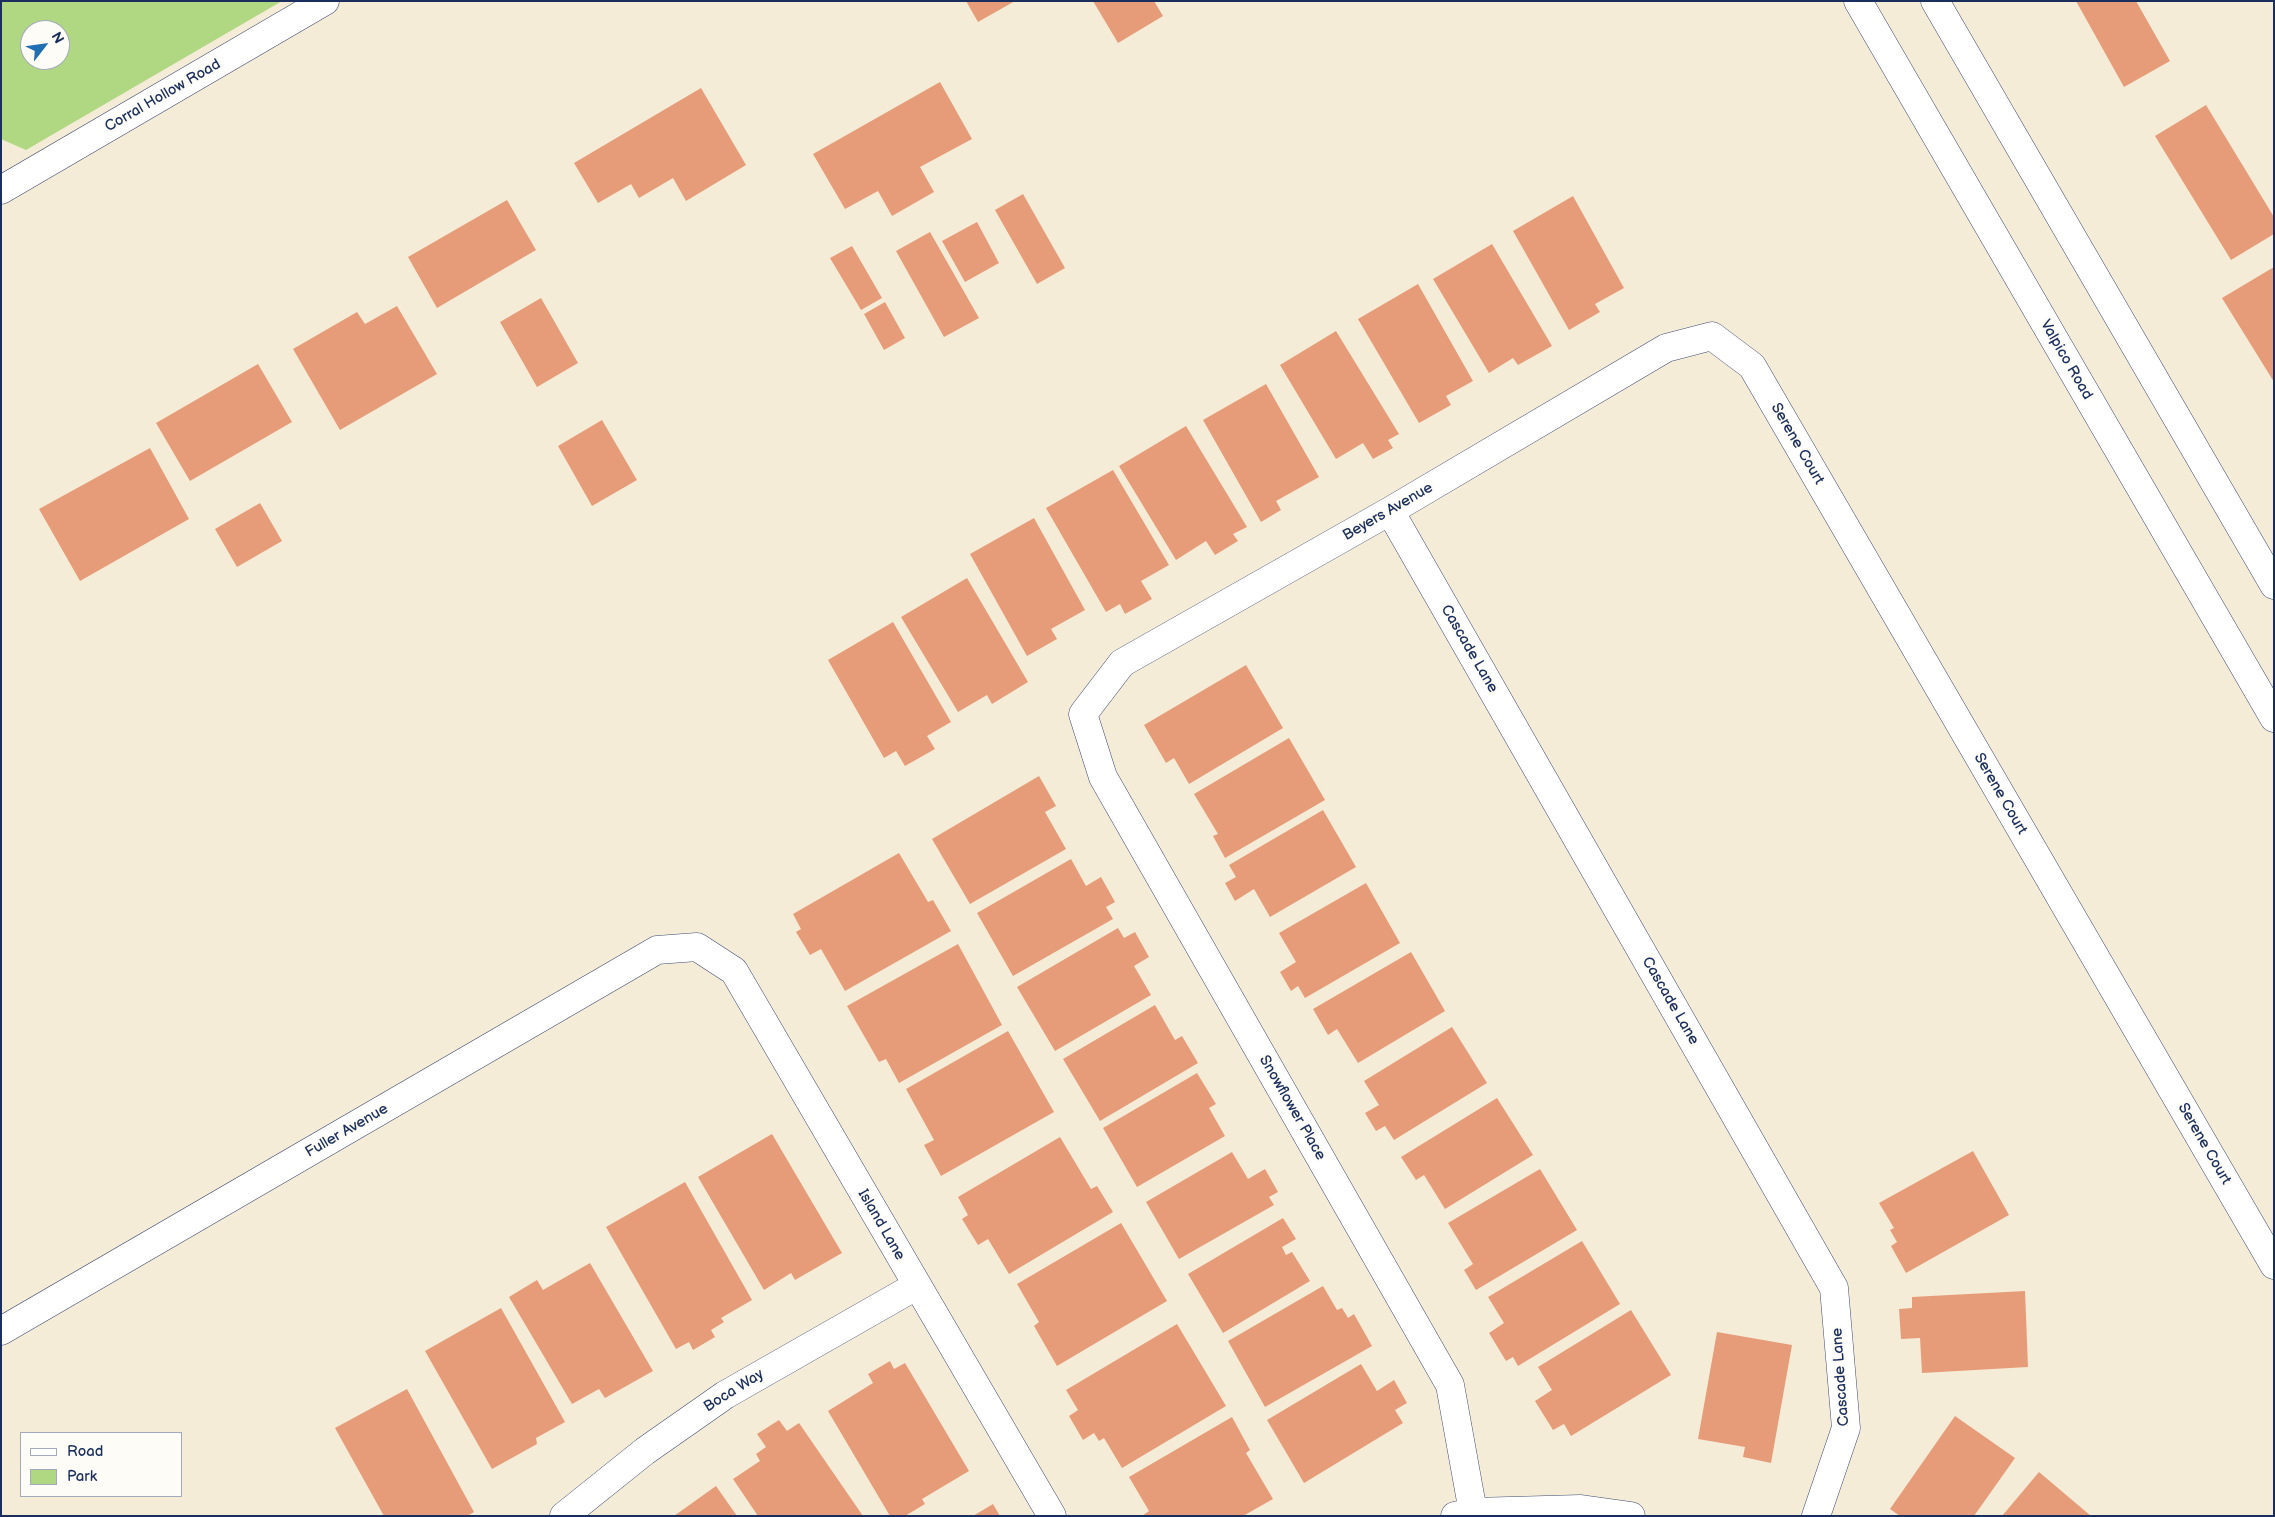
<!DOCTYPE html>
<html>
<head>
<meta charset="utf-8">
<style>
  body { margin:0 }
  #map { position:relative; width:2275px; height:1517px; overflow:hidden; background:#f5ecd8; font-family:"Balsamiq Sans",sans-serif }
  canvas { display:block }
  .frame { position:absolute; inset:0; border:2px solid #1b2f5e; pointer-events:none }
  .legend { position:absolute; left:20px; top:1432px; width:162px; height:65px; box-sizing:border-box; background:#fdfcf7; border:1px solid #a3aaba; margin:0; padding:6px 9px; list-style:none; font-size:15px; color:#1b2f5e }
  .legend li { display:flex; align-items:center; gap:10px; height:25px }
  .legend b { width:25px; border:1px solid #a3aaba }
  .north { position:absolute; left:20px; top:20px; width:50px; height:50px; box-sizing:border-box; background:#fdfcf7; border:1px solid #a3aaba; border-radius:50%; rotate:60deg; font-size:14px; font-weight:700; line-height:20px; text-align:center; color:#1b2f5e }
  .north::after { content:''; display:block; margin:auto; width:18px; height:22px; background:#1f6fb2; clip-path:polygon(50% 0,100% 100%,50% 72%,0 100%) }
</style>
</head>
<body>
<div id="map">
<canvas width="2275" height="1517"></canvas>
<div class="frame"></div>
<ul class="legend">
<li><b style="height:6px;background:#fff"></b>Road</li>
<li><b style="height:14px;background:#b0d882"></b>Park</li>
</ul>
<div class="north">N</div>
</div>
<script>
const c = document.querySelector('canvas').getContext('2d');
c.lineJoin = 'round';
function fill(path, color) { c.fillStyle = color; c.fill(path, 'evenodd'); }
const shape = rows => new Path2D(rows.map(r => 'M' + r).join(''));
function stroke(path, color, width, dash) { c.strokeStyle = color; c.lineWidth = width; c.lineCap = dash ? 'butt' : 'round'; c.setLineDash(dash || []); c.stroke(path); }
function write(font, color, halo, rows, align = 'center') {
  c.font = font + ' "Balsamiq Sans",sans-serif'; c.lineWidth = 4.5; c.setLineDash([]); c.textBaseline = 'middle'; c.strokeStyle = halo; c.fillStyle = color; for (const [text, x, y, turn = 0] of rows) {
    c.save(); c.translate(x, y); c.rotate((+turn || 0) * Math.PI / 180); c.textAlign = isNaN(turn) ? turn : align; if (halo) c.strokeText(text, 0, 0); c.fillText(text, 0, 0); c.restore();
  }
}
fill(shape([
  [1,1,282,1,26,150,1,139],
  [30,30,60,30,60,60,30,60]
]), '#b0d882');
fill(shape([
  [966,1,1015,1,978,22],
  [1093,1,1154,1,1163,16,1118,43],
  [2076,1,2136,1,2170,61,2124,87],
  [940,82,972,139,920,167,934,192,892,216,878,191,845,209,813,154],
  [701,88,746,165,686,201,673,178,639,198,631,184,598,203,574,163],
  [2206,105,2274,217,2274,234,2231,260,2155,136],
  [1023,194,1065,268,1037,284,995,210],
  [1573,196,1624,288,1595,304,1600,312,1569,330,1513,231],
  [507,200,536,250,437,308,408,257],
  [977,222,999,263,965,282,942,241],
  [930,232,979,318,944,337,896,251],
  [1492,244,1552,346,1518,365,1513,358,1489,373,1433,279],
  [852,246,882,298,861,310,830,258],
  [2274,267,2274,382,2222,298],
  [1418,284,1473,381,1446,396,1451,405,1419,423,1358,319],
  [541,298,578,363,537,387,500,322],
  [885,302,905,338,884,350,864,314],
  [397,306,437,374,340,430,293,349,357,312,365,324],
  [1336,331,1399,434,1388,440,1393,448,1373,459,1363,443,1336,459,1280,365],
  [258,364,292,422,190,481,156,423],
  [1266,384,1319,477,1276,501,1281,510,1261,522,1203,420],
  [602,420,637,480,592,506,558,446],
  [1186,426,1247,527,1233,534,1238,541,1215,555,1206,541,1176,560,1119,466],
  [150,448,189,519,80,581,39,509],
  [1113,470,1169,565,1141,581,1152,599,1125,614,1120,604,1106,612,1046,508],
  [260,503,282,541,237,567,215,529],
  [1034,518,1085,610,1051,629,1057,639,1027,656,970,554],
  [967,578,1028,682,992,704,987,695,958,712,901,617],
  [893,622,951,722,927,736,935,749,905,766,896,751,884,758,828,660],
  [1246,665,1283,728,1189,784,1174,758,1166,763,1144,725],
  [1289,738,1325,800,1225,858,1213,836,1218,834,1194,794],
  [1039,776,1056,806,1045,812,1066,849,970,904,932,839],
  [1323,810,1356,867,1270,917,1254,889,1235,901,1225,883,1236,877,1229,865],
  [899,853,928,902,933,900,951,931,845,991,821,949,810,955,796,932,801,929,793,914],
  [1071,859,1086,886,1101,877,1115,902,1106,907,1113,919,1013,976,977,913],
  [1366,883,1400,943,1305,998,1298,986,1291,991,1280,972,1296,962,1279,933],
  [1118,928,1124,938,1135,932,1149,957,1134,966,1151,995,1055,1051,1017,987],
  [958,944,1002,1025,899,1083,886,1059,879,1062,847,1006],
  [1411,952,1445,1011,1358,1063,1337,1029,1328,1035,1313,1009],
  [1155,1005,1175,1040,1182,1036,1198,1063,1100,1121,1063,1059],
  [1452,1027,1487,1083,1394,1140,1385,1126,1376,1131,1365,1113,1379,1105,1364,1081],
  [1008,1031,1054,1112,941,1176,924,1145,934,1140,906,1089],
  [1197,1073,1216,1104,1209,1108,1225,1136,1137,1187,1103,1128],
  [1497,1098,1533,1155,1445,1209,1424,1175,1416,1180,1401,1157],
  [772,1134,842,1253,795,1280,791,1273,764,1290,698,1177],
  [1060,1137,1091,1189,1097,1186,1113,1212,1009,1274,988,1239,978,1245,962,1219,968,1215,958,1197],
  [1973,1151,2009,1215,1906,1273,1891,1246,1897,1242,1890,1230,1894,1228,1879,1203],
  [1232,1152,1248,1179,1265,1169,1278,1192,1269,1197,1274,1205,1179,1259,1146,1202],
  [1540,1169,1577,1230,1476,1290,1464,1270,1473,1264,1448,1223],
  [685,1182,752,1300,721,1318,724,1322,711,1330,715,1337,693,1350,689,1342,676,1349,606,1227],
  [1283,1218,1296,1239,1282,1247,1286,1255,1292,1252,1310,1281,1223,1333,1188,1274],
  [1121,1223,1167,1301,1057,1366,1034,1326,1039,1322,1017,1284],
  [1582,1241,1620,1304,1518,1366,1513,1357,1506,1361,1489,1333,1504,1323,1488,1297],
  [590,1263,653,1371,605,1398,599,1389,572,1404,509,1297,537,1280,543,1290],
  [1323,1286,1337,1310,1342,1308,1348,1318,1354,1314,1372,1346,1265,1407,1228,1341],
  [2025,1291,2028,1367,1922,1373,1920,1338,1901,1339,1899,1309,1912,1308,1912,1297],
  [501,1308,565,1422,536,1438,537,1444,492,1469,425,1351],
  [1631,1310,1671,1375,1571,1436,1564,1424,1553,1430,1535,1401,1552,1390,1538,1367],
  [1177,1324,1226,1406,1122,1468,1104,1438,1099,1441,1094,1433,1083,1440,1069,1416,1078,1410,1066,1390],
  [1717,1332,1792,1345,1771,1463,1743,1457,1745,1447,1698,1439],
  [890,1361,894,1369,905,1363,969,1471,922,1499,925,1504,905,1516,890,1516,828,1411,873,1383,868,1374],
  [1361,1364,1377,1391,1394,1380,1407,1403,1395,1410,1403,1423,1304,1483,1267,1420],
  [407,1389,474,1512,467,1516,384,1516,335,1428],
  [1955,1416,2015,1458,1974,1516,1900,1516,1890,1509],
  [1232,1417,1250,1450,1246,1453,1273,1499,1243,1516,1142,1516,1149,1511,1129,1477],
  [779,1420,787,1431,799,1423,863,1516,758,1516,733,1479,760,1461,756,1454,766,1447,757,1434],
  [2039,1472,2091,1516,2002,1516],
  [716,1486,737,1516,674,1516],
  [993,1504,1000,1516,973,1516]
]), '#e69c78');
const minor = shape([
  [1390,511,1834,1288,1846,1428,1816,1516],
  [1,1331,657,950,697,947,734,971,1052,1516],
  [1473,1512,1450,1385,1103,777,1083,714,1122,663,1390,511,1666,348,1712,336,1752,366,2274,1265],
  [564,1516,645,1451,725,1395,916,1286],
  [1455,1516,1473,1512,1581,1509,1631,1516]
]);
const major = shape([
  [1858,1,2274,718],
  [1935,1,2274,585],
  [1,190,325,1]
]);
stroke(minor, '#3c4b70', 29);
stroke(major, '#3c4b70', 29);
stroke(minor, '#fff', 28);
stroke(major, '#fff', 28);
write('15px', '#1b2f5e', '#fdfcf7', [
  ["Corral Hollow Road",163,96,-30],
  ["Valpico Road",2066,360,60],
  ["Serene Court",1797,444,60],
  ["Beyers Avenue",1388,512,-30],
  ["Cascade Lane",1469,649,60],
  ["Serene Court",2000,794,60],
  ["Cascade Lane",1670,1001,60],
  ["Snowflower Place",1292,1108,60],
  ["Fuller Avenue",347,1131,-30],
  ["Serene Court",2204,1144,60],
  ["Island Lane",881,1225,60],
  ["Cascade Lane",1841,1377,-94],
  ["Boca Way",734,1391,-32]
]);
</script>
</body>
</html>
